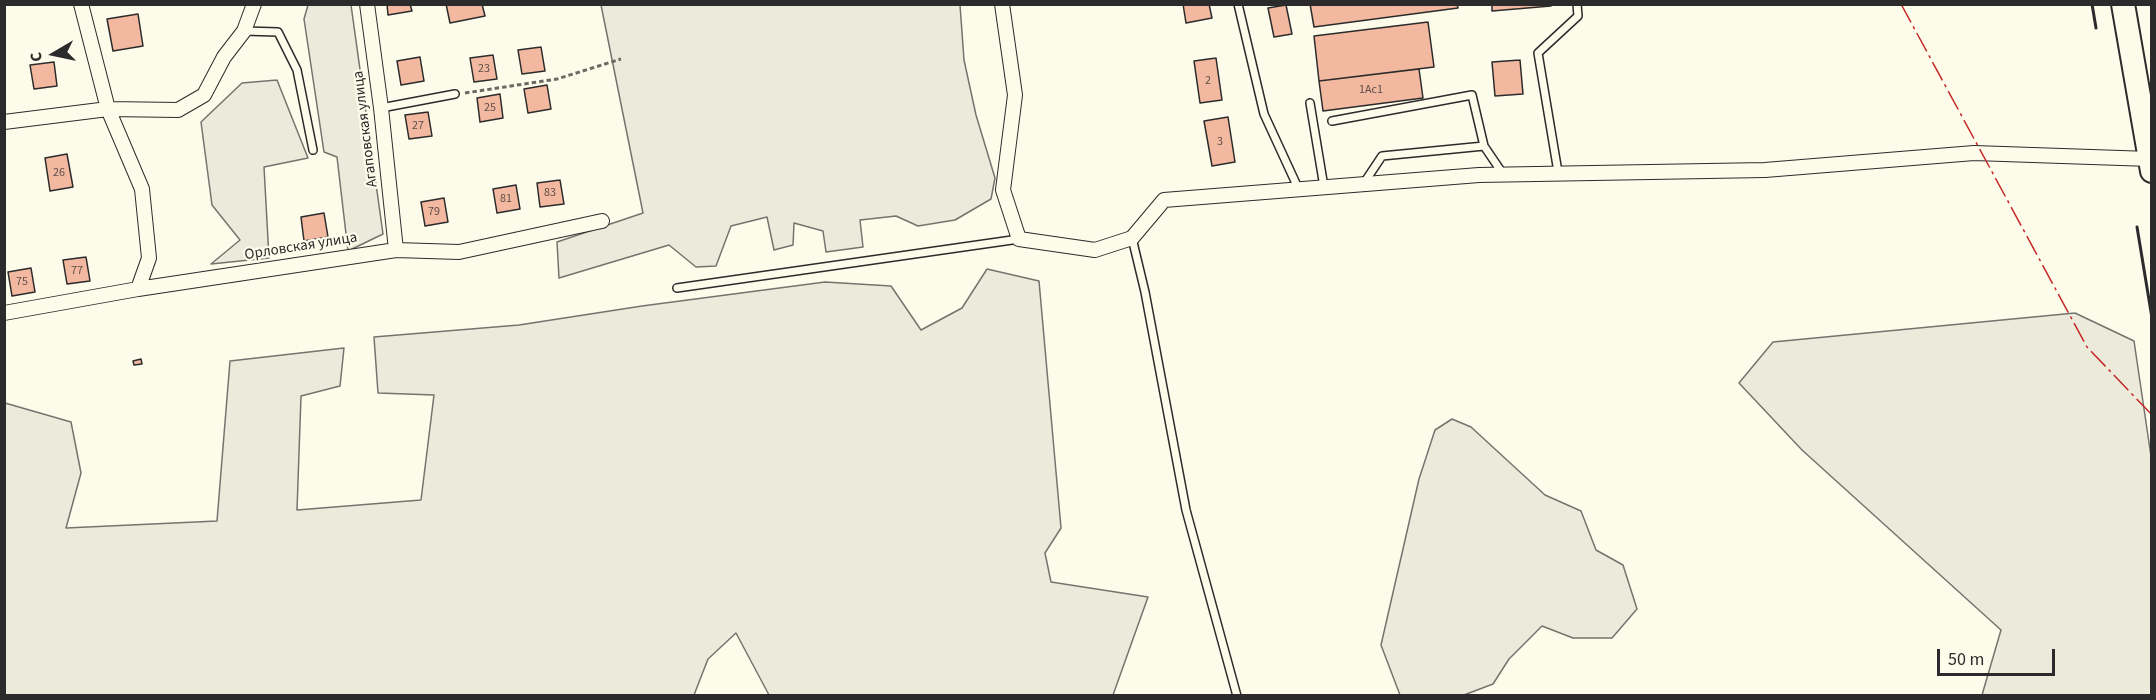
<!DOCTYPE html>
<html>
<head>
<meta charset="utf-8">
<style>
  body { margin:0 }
  #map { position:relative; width:2156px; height:700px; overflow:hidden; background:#fdfbea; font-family:"Source Sans 3",sans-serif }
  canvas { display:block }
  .frame { position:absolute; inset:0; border:6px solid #2b2b2b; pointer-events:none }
  .north { position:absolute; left:24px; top:24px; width:60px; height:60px; -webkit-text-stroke:4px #fdfbea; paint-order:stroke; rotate:261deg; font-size:16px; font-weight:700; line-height:24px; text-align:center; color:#2b2b2b }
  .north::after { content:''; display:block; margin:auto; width:21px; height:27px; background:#2b2b2b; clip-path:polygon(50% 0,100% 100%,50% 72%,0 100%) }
  .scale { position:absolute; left:1937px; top:649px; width:118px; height:27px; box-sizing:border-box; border:3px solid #2b2b2b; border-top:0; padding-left:8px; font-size:18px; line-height:21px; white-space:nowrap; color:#2b2b2b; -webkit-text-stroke:4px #fdfbea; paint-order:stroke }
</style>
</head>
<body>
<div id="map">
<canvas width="2156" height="700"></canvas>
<div class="frame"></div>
<div class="north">С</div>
<div class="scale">50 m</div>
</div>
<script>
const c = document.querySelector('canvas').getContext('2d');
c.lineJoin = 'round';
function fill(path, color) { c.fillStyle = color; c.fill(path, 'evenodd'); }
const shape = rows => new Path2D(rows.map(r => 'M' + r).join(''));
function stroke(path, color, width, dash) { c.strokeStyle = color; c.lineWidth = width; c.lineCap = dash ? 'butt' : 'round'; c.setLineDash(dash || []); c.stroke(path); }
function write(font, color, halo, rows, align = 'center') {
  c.font = font + ' "Source Sans 3",sans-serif'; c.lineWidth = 4.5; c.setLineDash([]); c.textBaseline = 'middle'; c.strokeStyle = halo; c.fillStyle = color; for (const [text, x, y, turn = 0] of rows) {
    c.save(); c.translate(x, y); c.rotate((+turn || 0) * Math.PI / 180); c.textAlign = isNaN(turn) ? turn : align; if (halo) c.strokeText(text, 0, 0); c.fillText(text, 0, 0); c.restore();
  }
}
const green = shape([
  [308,5,351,5,383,234,348,251,337,157,324,152,304,19,308,5],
  [601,5,960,5,964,60,976,115,995,178,991,199,955,220,918,226,896,216,860,220,863,247,826,252,823,231,794,223,793,245,774,250,767,217,731,226,716,266,696,267,669,245,559,278,557,242,643,213,601,5],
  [277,80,308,158,264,167,269,258,211,264,240,240,212,205,201,122,242,83,277,80],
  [987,269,1039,281,1061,528,1045,553,1051,582,1148,597,1113,695,769,695,736,633,708,659,694,695,5,695,5,403,71,422,81,473,66,528,217,521,230,361,344,348,340,386,301,396,297,510,421,500,434,395,378,393,374,337,519,325,642,306,825,282,891,286,921,330,962,308,987,269],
  [2075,313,2134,341,2152,463,2151,695,1982,695,2001,630,1802,450,1739,383,1773,342,2075,313],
  [1452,419,1471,427,1545,495,1581,511,1596,550,1623,565,1637,609,1612,638,1573,638,1542,626,1509,659,1493,684,1464,695,1400,695,1381,645,1419,479,1435,430,1452,419]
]);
fill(green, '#ecebdb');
stroke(green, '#74746e', 1.5);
const building = shape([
  [387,4,410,4,412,11,388,15,387,4],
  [446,4,482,4,485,16,450,23,446,4],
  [1183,4,1209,4,1212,18,1186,23,1183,4],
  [1310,4,1457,4,1458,8,1314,27,1310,4],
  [1492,4,1551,4,1551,6,1492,11,1492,4],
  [1286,5,1292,34,1274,37,1268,8,1286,5],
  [138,14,143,46,113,51,107,19,138,14],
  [1428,22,1434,67,1319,81,1314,36,1428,22],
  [541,47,545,71,522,74,518,50,541,47],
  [493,55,497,79,474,82,470,58,493,55],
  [420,57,424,81,401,85,397,61,420,57],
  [1216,58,1222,100,1200,103,1194,61,1216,58],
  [1520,60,1523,94,1495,96,1492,62,1520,60],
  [54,62,57,86,34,89,30,65,54,62],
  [1419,69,1423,98,1323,111,1319,81,1419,69],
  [547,85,551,109,528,113,524,89,547,85],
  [500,94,503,118,480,122,477,98,500,94],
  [428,112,432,136,409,139,405,115,428,112],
  [1228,117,1235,162,1212,166,1204,121,1228,117],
  [67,154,73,187,50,191,45,158,67,154],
  [560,180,564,204,540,207,537,183,560,180],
  [516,185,520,209,497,213,493,189,516,185],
  [444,198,448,222,425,226,421,202,444,198],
  [324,213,328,237,304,241,301,217,324,213],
  [86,257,90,281,67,284,63,260,86,257],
  [31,268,35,292,12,296,8,272,31,268],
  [141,359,142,364,134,365,133,361,141,359]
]);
fill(building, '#f2b8a0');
stroke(building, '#2b2b2b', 1.5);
const service = shape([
  [1238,4,1264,114,1299,190],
  [244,31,278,32,297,70,313,150],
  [1310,103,1324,187],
  [381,108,455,94],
  [1332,121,1472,95,1484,146],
  [1558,172,1538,53,1578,16,1577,4],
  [1364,183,1382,156,1484,146,1503,174],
  [1132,238,1145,292,1186,510,1237,696],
  [677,288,1019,239]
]);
const minor = shape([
  [81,4,108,109,142,189,149,258,138,289],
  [367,4,381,108,396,250],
  [1002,4,1015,95,1003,190,1019,239,1095,250,1132,238,1164,200,1479,175,1765,170,1974,153,2150,159],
  [4,122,108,109,178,110,204,95,224,57,244,31,254,4],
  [4,313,138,289,396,250,459,252,602,221]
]);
const primary = shape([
  [2123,4,2152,171]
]);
stroke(service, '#2b2b2b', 10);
stroke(minor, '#2b2b2b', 16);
stroke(primary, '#2b2b2b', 26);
stroke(shape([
  [465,93,557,79,621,59]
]), '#6a6964', 3, [4.5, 3]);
stroke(service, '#fdfbea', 7);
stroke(minor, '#fdfbea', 14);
stroke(primary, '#fdfbea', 22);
stroke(shape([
  [2092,4,2096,28],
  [2137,227,2152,318]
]), '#2b2b2b', 3);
stroke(shape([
  [1901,4,2087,347,2152,415]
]), '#c62828', 1.5, [21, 4.5, 3, 4.5]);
write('12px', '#5d4e48', null, [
  ["23",484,69],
  ["2",1208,81],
  ["1Ас1",1371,90],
  ["25",490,108],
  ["27",418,126],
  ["3",1220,142],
  ["26",59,173],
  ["83",550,193],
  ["81",506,199],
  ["79",434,212],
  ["77",77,271],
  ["75",22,282]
]);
write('15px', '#2b2b2b', '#fdfbea', [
  ["Агаповская улица",366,129,-97],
  ["Орловская улица",301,247,-9]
]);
</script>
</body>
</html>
